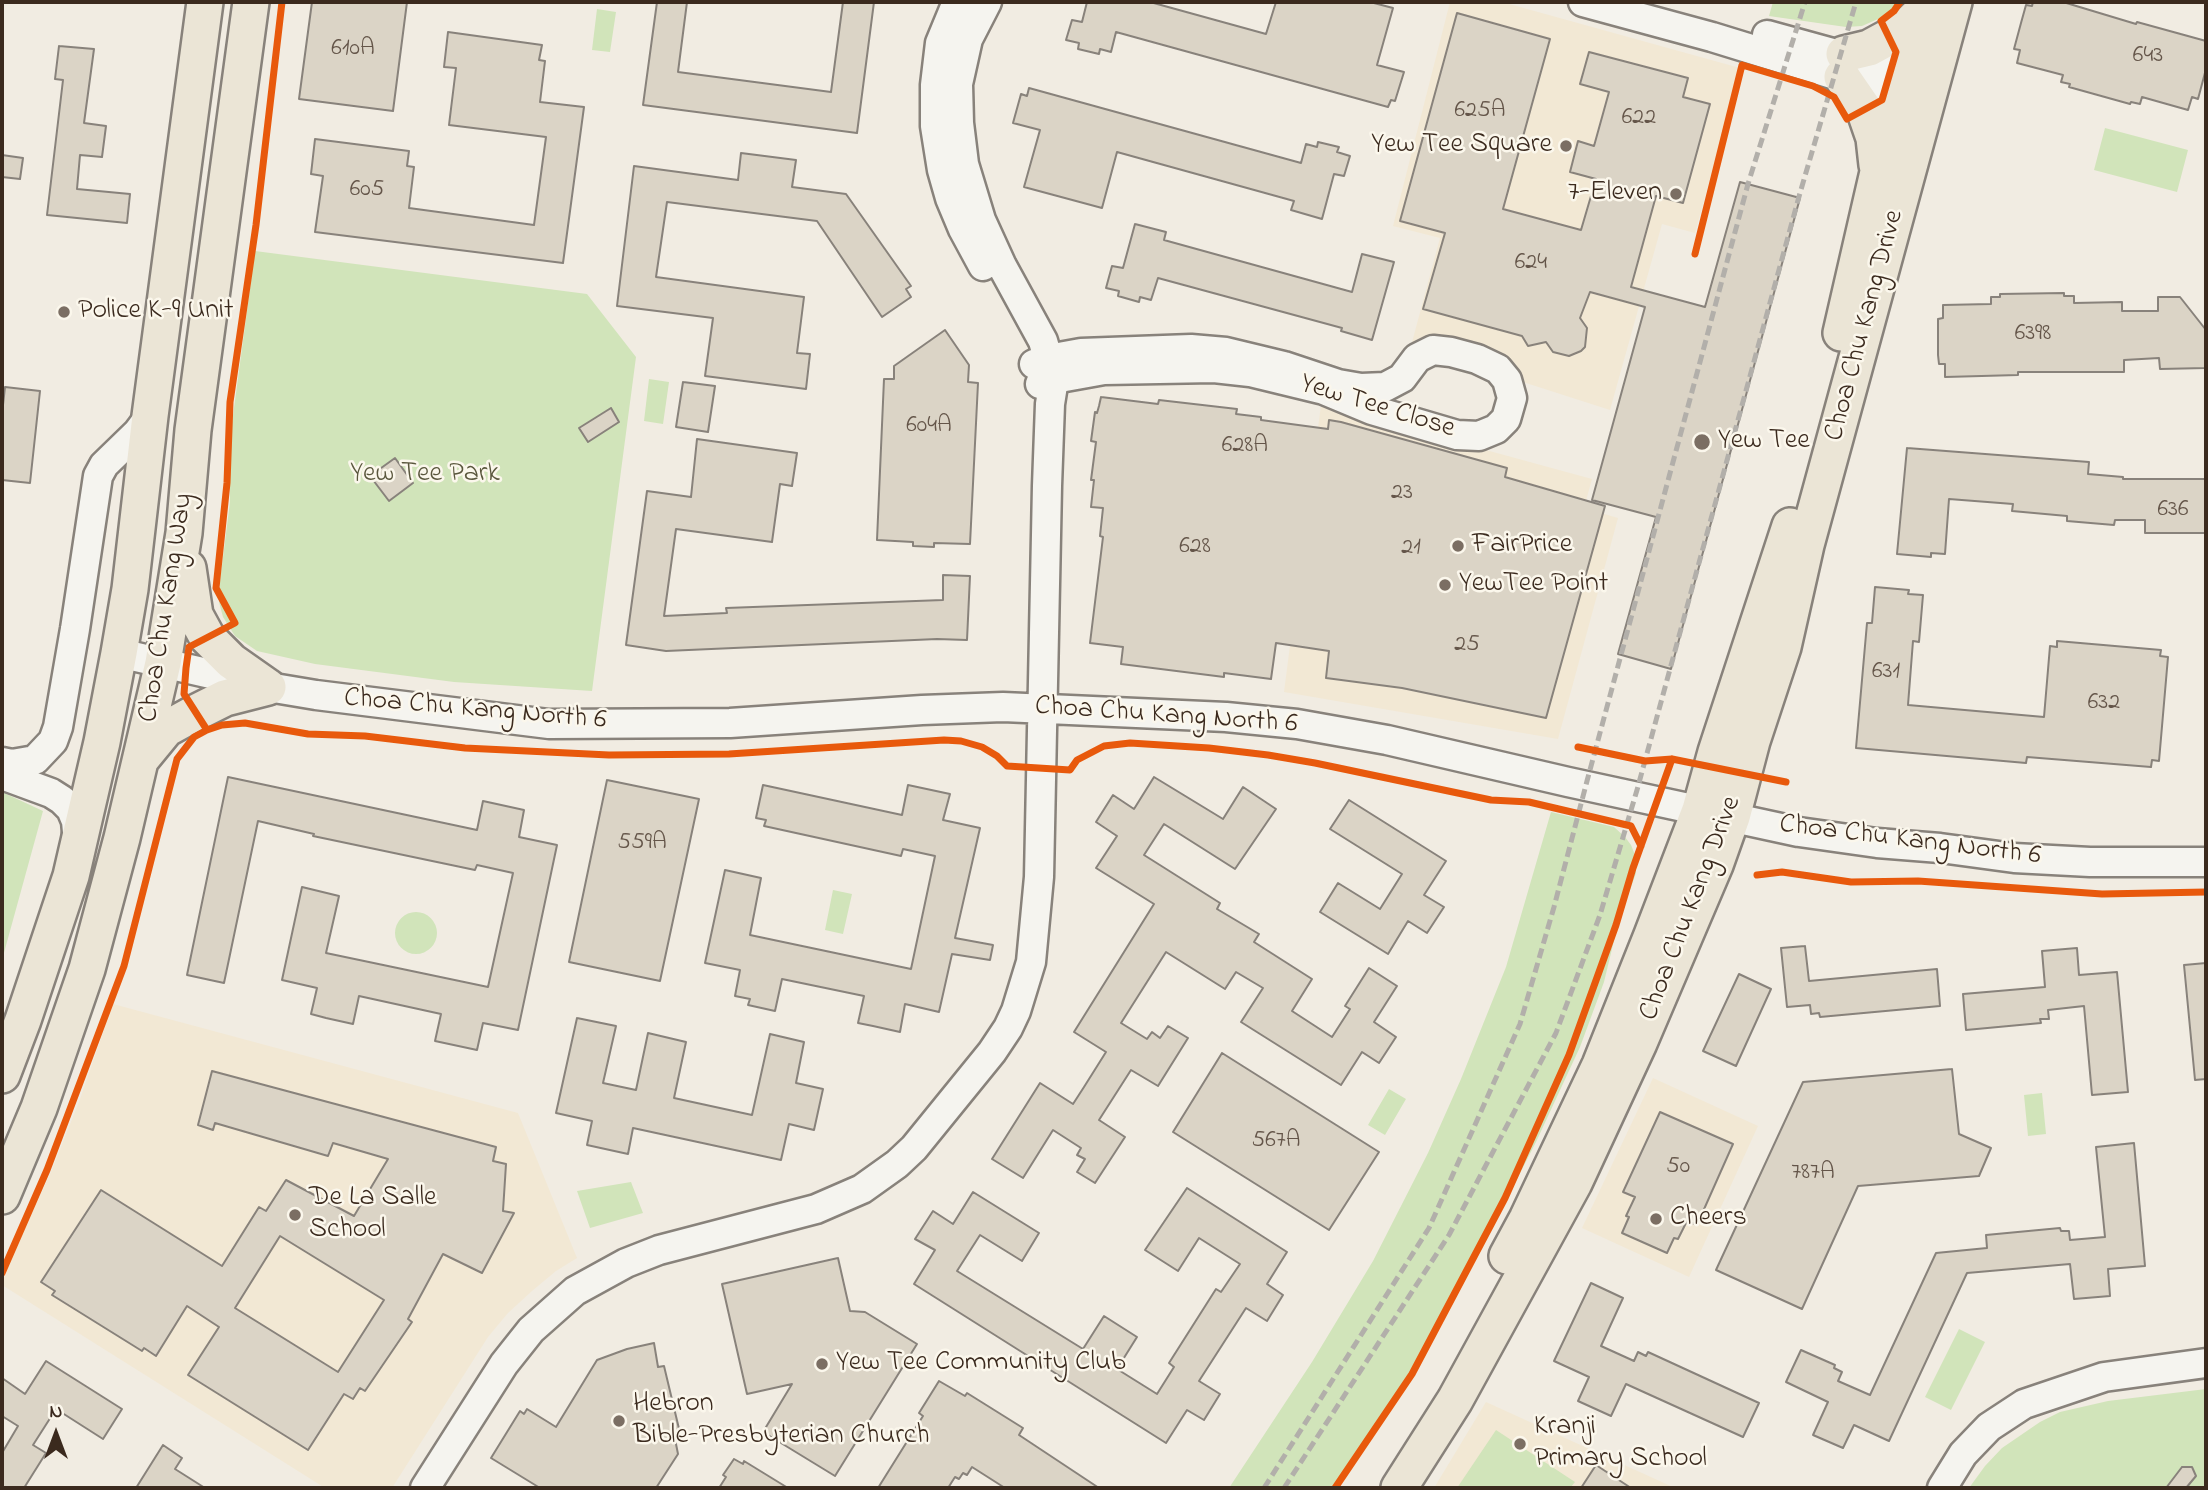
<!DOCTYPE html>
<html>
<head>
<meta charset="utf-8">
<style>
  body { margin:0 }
  #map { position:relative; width:2208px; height:1490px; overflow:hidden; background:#f1ece2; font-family:"Indie Flower",sans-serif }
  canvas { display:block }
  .frame { position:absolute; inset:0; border:4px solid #3b2a1e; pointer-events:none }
  .north { position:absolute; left:21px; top:1399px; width:70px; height:70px; -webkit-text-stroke:5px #fbf7ec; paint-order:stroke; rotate:0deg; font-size:19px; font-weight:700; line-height:28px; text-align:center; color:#3b2a1e }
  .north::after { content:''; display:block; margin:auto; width:24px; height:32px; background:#3b2a1e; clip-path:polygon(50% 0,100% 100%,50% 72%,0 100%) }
</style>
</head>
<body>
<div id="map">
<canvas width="2208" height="1490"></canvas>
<div class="frame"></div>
<div class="north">N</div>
</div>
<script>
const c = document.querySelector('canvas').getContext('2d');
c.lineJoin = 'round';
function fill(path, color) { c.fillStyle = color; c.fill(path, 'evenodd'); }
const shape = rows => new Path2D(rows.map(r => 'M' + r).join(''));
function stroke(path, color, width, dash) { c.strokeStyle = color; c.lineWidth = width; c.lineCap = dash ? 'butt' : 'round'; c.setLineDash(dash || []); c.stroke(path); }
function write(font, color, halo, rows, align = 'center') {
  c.font = font + ' "Indie Flower",sans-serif'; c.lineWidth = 5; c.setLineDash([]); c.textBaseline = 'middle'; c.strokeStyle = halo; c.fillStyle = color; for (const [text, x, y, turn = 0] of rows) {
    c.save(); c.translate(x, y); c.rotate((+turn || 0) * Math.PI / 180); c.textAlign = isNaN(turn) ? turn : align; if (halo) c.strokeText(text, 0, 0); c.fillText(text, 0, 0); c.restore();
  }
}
fill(shape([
  [1450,2,1502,2,1740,68,1695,233,1662,224,1610,410,1411,346,1440,238,1393,226],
  [1321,405,1592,479,1584,508,1618,518,1558,739,1284,692],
  [113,1004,518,1113,577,1258,556,1271,532,1291,508,1313,488,1337,392,1488,325,1488,2,1285,2,1278,51,1172,79,1102],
  [1653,1078,1758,1126,1689,1277,1582,1228],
  [1486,1402,1675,1488,1434,1488]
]), '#f2e8d4');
fill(shape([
  [1773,2,1898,2,1892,10,1878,19,1862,26,1846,27,1769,16],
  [597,9,616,12,610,52,592,50],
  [2105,128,2188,150,2177,192,2094,170],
  [255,251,587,294,636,357,592,691,454,682,315,664,257,651,235,636,223,617,219,602,220,581,230,502,230,438],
  [649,379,669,382,663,424,644,421],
  [2,792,43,811,2,960],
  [1551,812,1614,827,1625,837,1631,845,1635,855,1636,873,1618,924,1604,982,1580,1047,1536,1142,1479,1253,1408,1376,1337,1488,1229,1488,1312,1362,1373,1261,1428,1153,1461,1079,1506,967],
  [833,890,852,894,843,934,825,930],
  '395 933a21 21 0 1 1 42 0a21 21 0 1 1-42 0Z',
  [1389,1089,1406,1099,1385,1135,1368,1125],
  [2042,1093,2046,1134,2028,1136,2024,1095],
  [631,1182,643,1213,590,1228,577,1191],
  [1959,1329,1985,1342,1951,1410,1925,1397],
  [2206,1389,2206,1488,1969,1488,1985,1466,2002,1448,2040,1422,2060,1412,2108,1401],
  [1496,1430,1575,1482,1570,1488,1457,1488]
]), '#d1e4ba');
const building = shape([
  [312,2,407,2,393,111,299,99,312,2],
  [657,2,687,2,678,72,831,92,843,2,874,2,857,133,643,105,657,2],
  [1087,2,1150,2,1266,34,1276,2,1370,2,1393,8,1377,65,1404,72,1395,101,1391,100,1388,107,1116,32,1111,52,1100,49,1099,54,1078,49,1079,43,1066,40,1072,20,1082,22,1087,2],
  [2033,2,2063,2,2136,24,2137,22,2206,41,2206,69,2198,99,2192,97,2188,110,2142,97,2140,104,2131,102,2130,104,2069,87,2070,84,2061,82,2063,75,2017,63,2020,50,2014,49,2021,23,2026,5,2032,6,2033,2],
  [1457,13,1550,39,1503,209,1581,230,1596,179,1570,172,1578,141,1594,146,1609,92,1580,84,1589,52,1688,78,1683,97,1710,104,1683,203,1656,196,1631,287,1705,307,1740,182,1800,198,1671,669,1618,654,1656,517,1592,500,1645,307,1590,292,1580,318,1587,328,1585,347,1581,351,1569,356,1553,352,1546,342,1528,346,1522,336,1423,309,1445,233,1400,221,1457,13],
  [448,32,542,45,539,60,545,61,540,102,584,107,563,263,315,232,323,176,311,174,315,139,409,151,407,166,414,167,409,208,534,225,546,137,449,125,456,68,444,67,448,32],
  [59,46,94,49,84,123,106,126,102,157,80,155,77,189,130,194,127,223,47,215,63,80,55,79,59,46],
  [1029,88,1301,163,1306,144,1317,147,1318,142,1339,147,1337,152,1350,156,1344,176,1334,174,1322,219,1291,210,1294,201,1117,152,1102,208,1024,187,1040,130,1013,123,1021,94,1027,96,1029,88],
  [741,153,796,160,792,187,846,194,911,286,906,289,911,297,882,317,817,221,667,202,656,277,804,297,797,353,810,354,806,389,705,376,713,318,617,306,634,166,738,180,741,153],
  [2,155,23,158,20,179,2,177,2,155],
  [1135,224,1166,232,1164,240,1352,292,1362,254,1394,262,1372,340,1341,331,1342,328,1158,278,1151,300,1140,297,1139,302,1118,296,1119,291,1106,288,1112,266,1123,268,1135,224],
  [2064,293,2064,296,2074,296,2074,303,2122,302,2122,311,2158,311,2158,297,2180,297,2206,330,2206,368,2160,369,2159,358,2124,360,2124,372,2018,372,2018,375,1945,377,1945,364,1939,364,1938,355,1938,319,1943,318,1943,305,1991,304,1991,297,2000,297,2000,294,2064,293],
  [945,330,969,365,968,382,978,383,970,544,934,543,934,547,913,546,913,542,877,540,884,379,894,379,894,366,945,330],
  [683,382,715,386,708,432,676,427,683,382],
  [5,387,40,391,30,483,2,480,2,414,5,387],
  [1101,397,1158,404,1159,400,1237,409,1236,414,1261,417,1261,420,1328,429,1329,420,1341,422,1507,468,1505,477,1605,506,1546,718,1402,688,1326,678,1329,651,1276,643,1271,679,1224,673,1224,677,1121,664,1123,647,1090,643,1103,537,1100,536,1103,508,1091,507,1094,480,1091,480,1096,442,1091,441,1095,412,1097,413,1099,406,1101,397],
  [611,408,619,422,588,442,579,428,611,408],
  [697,439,797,453,792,486,780,484,772,542,676,529,664,616,727,613,726,608,943,600,943,575,970,576,967,640,937,639,666,651,626,645,647,491,691,497,697,439],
  [1907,448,2089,462,2088,474,2123,477,2123,479,2206,479,2206,533,2145,533,2145,520,2115,520,2114,525,2067,521,2067,516,2012,511,2013,504,1949,499,1945,554,1931,553,1931,557,1897,554,1907,448],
  [395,458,413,483,389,501,370,476,395,458],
  [1875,587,1909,590,1908,594,1923,595,1919,642,1913,641,1908,705,2044,717,2050,646,2057,647,2057,641,2161,650,2160,656,2168,657,2159,761,2152,760,2151,767,2027,757,2026,763,1856,748,1867,623,1872,623,1875,587],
  [228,777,477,830,483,801,524,810,519,837,557,845,518,1030,483,1023,477,1050,435,1041,441,1014,359,996,353,1024,326,1018,311,1014,317,988,282,980,302,887,339,896,326,953,488,987,513,873,477,865,475,870,313,836,314,834,258,821,224,983,187,975,228,777],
  [1154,777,1223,819,1243,787,1276,809,1235,869,1164,824,1144,855,1220,903,1217,909,1259,934,1254,942,1312,979,1292,1011,1332,1037,1350,1009,1345,1006,1369,968,1397,986,1374,1022,1396,1037,1379,1063,1362,1052,1341,1085,1241,1022,1263,988,1236,972,1225,989,1166,952,1121,1023,1147,1039,1152,1032,1160,1038,1168,1026,1188,1038,1158,1086,1131,1070,1099,1120,1125,1137,1095,1183,1077,1172,1085,1159,1077,1155,1081,1148,1053,1130,1023,1178,992,1159,1040,1083,1073,1104,1084,1087,1106,1052,1074,1032,1154,904,1096,868,1117,836,1096,822,1113,795,1134,809,1154,777],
  [607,780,699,799,660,981,569,962,607,780],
  [763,785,902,815,908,785,950,794,943,820,980,828,955,938,993,945,990,960,952,954,939,1012,905,1004,900,1032,873,1026,858,1023,864,996,782,979,775,1011,748,1005,750,999,735,996,740,970,705,963,725,870,761,878,750,935,911,969,935,856,903,849,901,856,764,826,766,820,756,818,763,785],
  [1349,800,1446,861,1424,895,1444,907,1427,933,1408,921,1388,954,1320,912,1338,883,1380,909,1402,874,1330,829,1349,800],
  [1805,946,1809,981,1937,969,1940,1006,1820,1017,1819,1013,1811,1014,1810,1005,1787,1007,1781,948,1805,946],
  [2077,948,2079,975,2117,972,2128,1092,2092,1095,2084,1006,2048,1010,2049,1019,2040,1019,2041,1023,1966,1030,1963,994,2045,987,2042,951,2077,948],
  [2206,963,2206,1079,2195,1080,2184,965,2206,963],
  [1739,974,1771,989,1736,1066,1703,1051,1739,974],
  [577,1018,616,1026,603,1083,636,1090,648,1033,686,1042,674,1098,752,1115,770,1034,804,1042,796,1083,823,1089,814,1130,789,1124,781,1160,633,1128,628,1154,587,1145,592,1121,556,1113,577,1018],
  [1222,1053,1379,1152,1329,1230,1173,1132,1222,1053],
  [1952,1069,1959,1134,1991,1148,1979,1176,1858,1186,1802,1309,1716,1270,1803,1082,1952,1069],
  [212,1071,496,1147,493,1161,506,1164,503,1211,514,1213,482,1273,443,1254,408,1319,412,1322,365,1391,360,1388,353,1399,344,1394,308,1450,188,1375,219,1327,187,1306,156,1356,144,1348,142,1351,52,1295,55,1291,41,1282,101,1190,222,1266,259,1207,266,1211,286,1180,354,1216,388,1159,333,1143,328,1156,215,1123,213,1130,198,1125,212,1071],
  [280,1236,384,1300,338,1372,235,1308,280,1236],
  [1660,1112,1733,1144,1697,1225,1687,1221,1678,1239,1674,1238,1667,1253,1622,1233,1629,1217,1626,1216,1635,1197,1623,1192,1660,1112],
  [2134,1143,2145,1266,2108,1269,2110,1296,2074,1299,2070,1264,1967,1273,1889,1441,1854,1425,1843,1448,1813,1435,1828,1402,1786,1382,1801,1350,1835,1365,1834,1368,1842,1372,1838,1381,1870,1395,1936,1253,1987,1248,1986,1235,2060,1228,2061,1231,2069,1231,2070,1240,2105,1237,2096,1147,2134,1143],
  [1187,1188,1287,1252,1267,1284,1283,1295,1267,1321,1246,1308,1199,1381,1220,1394,1204,1420,1187,1410,1166,1443,914,1284,935,1250,915,1239,933,1211,953,1224,973,1192,1039,1233,1022,1261,980,1235,957,1271,1083,1349,1104,1316,1137,1337,1117,1369,1157,1394,1174,1367,1169,1363,1216,1289,1221,1292,1240,1264,1199,1238,1178,1271,1145,1250,1187,1188],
  [838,1258,850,1311,865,1312,917,1344,835,1476,763,1432,792,1384,747,1394,722,1284,838,1258],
  [1591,1283,1623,1298,1601,1346,1634,1361,1638,1352,1646,1356,1648,1352,1759,1403,1743,1437,1626,1384,1611,1416,1578,1401,1589,1377,1554,1361,1591,1283],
  [654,1343,658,1367,664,1366,680,1433,674,1434,678,1454,656,1488,540,1488,491,1458,520,1411,524,1414,527,1409,556,1427,597,1360,627,1349,654,1343],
  [46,1361,122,1409,103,1439,56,1409,33,1445,46,1453,24,1488,2,1488,2,1453,18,1426,2,1416,2,1378,25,1394,46,1361],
  [939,1381,965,1396,967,1393,1023,1428,1019,1435,1099,1488,1005,1488,972,1467,967,1475,963,1473,959,1479,955,1477,948,1488,878,1488,923,1416,919,1413,939,1381],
  [163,1445,182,1458,175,1469,205,1488,136,1488,163,1445],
  [734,1459,743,1464,744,1461,788,1488,719,1488,726,1477,723,1475,734,1459],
  [1596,1465,1631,1488,1581,1488,1596,1465],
  [2182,1467,2192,1467,2196,1476,2186,1488,2166,1488,2182,1467]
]);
fill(building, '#dbd4c6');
stroke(building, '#88827b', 2);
const minor = shape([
  [957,2,940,43,935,85,935,126,942,170,950,198,963,229,983,266],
  [1583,2,1712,37,1842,77,1922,98],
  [1767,35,1927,79],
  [1034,364,1048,359,1081,353,1191,349,1226,352,1284,366,1338,384,1361,388,1385,387,1402,378,1417,358,1433,350,1451,352,1477,359,1498,369,1507,380,1512,398,1506,419,1496,429,1479,436,1457,435,1372,410,1324,390,1250,372,1214,368,1104,370,1054,379,1040,384],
  [119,653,268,687,316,695,549,724,730,723,922,710,1003,707,1226,717,1297,724,1387,740,1568,782,1799,832,1877,843,1940,848,2014,858,2090,862,2206,862],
  [2,762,12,764,35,760,53,741,58,727,75,629,98,476,104,465,138,432,150,416],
  [2,775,51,793,62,800,71,809,76,821,78,843],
  [425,1488,504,1364,531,1330,575,1291,626,1263,659,1250,816,1209,862,1189,897,1164,914,1148,992,1052,1008,1028,1016,1011,1031,962,1039,877,1047,486,1050,404,1054,379,1043,341,1002,266,981,220,964,164,959,123,958,84,968,39,987,2],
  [1942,1488,1963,1454,1989,1427,2024,1404,2104,1377,2206,1363]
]);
const major = shape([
  [1844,54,1869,48,1904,29,1927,7],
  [1842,77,1864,109,1874,138,1877,165],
  [1841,333,1878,172,1929,2],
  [188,568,195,615,207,637,231,661,268,687],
  [143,757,166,729,195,713,225,698,268,687],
  [2,1075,23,1020,71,876,102,742,119,653,130,589,150,416,205,2],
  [2,1196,39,1108,87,969,122,838,163,663,184,533,193,430,251,2],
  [1507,1256,1527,1219,1600,1065,1652,935,1700,810,1716,752,1790,526],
  [1399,1488,1455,1400,1574,1183,1639,1043,1715,865,1732,817,1752,741,1783,647,1806,545,1954,2]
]);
stroke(minor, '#88827b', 33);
stroke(major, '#88827b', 40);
stroke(minor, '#f5f4ef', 28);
stroke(major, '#ebe5d6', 35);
stroke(shape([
  [1264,1488,1429,1228,1520,1024,1554,907,1587,781,1748,184,1805,2],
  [1284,1488,1449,1235,1556,1033,1600,915,1637,790,1800,193,1856,2]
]), '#b2afaa', 5, [10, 5]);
stroke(shape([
  [1695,254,1742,65,1813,86,1834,97,1847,119,1882,100,1896,52,1881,21,1894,11,1900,2],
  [207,730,184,694,186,668,189,647,235,623,216,588,227,483,230,402,256,225,282,2],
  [1578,747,1645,761,1672,759,1786,782],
  [1757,875,1782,872,1851,882,1918,881,2102,894,2206,892],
  [2,1273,47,1170,124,966,177,759,194,737,207,730,222,725,245,723,308,734,365,736,465,748,609,755,729,754,944,740,961,741,982,747,997,756,1007,766,1070,770,1077,760,1104,746,1130,743,1209,748,1268,755,1315,763,1491,800,1529,802,1631,826,1641,846],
  [1335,1488,1412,1374,1505,1198,1569,1055,1616,925,1633,868,1672,759]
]), '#e8590c', 7);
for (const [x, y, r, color] of [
  [1566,146,7,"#7b6e63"],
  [1676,194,7,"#7b6e63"],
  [64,312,7,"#7b6e63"],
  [1702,442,9,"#7b6e63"],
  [1458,546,7,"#7b6e63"],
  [1445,585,7,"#7b6e63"],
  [295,1215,7,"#7b6e63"],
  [1656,1219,7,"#7b6e63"],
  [822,1364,7,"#7b6e63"],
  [619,1421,7,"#7b6e63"],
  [1520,1444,7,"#7b6e63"]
]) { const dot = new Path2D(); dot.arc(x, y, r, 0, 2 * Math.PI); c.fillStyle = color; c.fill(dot); stroke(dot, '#fbf7ec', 2.5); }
write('24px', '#645549', null, [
  ["610A",353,50],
  ["643",2148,57],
  ["625A",1480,112],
  ["622",1639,119],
  ["605",367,191],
  ["624",1531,264],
  ["6398",2033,335],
  ["604A",929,427],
  ["628A",1245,447],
  ["23",1402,494],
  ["636",2173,511],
  ["628",1195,548],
  ["21",1411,549],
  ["25",1467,646],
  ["631",1886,673],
  ["632",2104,704],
  ["559A",642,844],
  ["567A",1276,1142],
  ["50",1678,1168],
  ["787A",1813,1174]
]);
write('28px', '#3b2a1e', '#fbf7ec', [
  ["Yew Tee Square",1552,146,"right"],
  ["7-Eleven",1662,194,"right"],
  ["Police K-9 Unit",78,312],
  ["Yew Tee",1718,442],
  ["FairPrice",1472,546],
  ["YewTee Point",1459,585],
  ["De La Salle",309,1199],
  ["School",309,1231],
  ["Cheers",1670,1219],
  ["Yew Tee Community Club",836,1364],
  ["Hebron",633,1405],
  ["Bible-Presbyterian Church",633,1437],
  ["Kranji",1534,1428],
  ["Primary School",1534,1460]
], 'left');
write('28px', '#3b2a1e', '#fbf7ec', [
  ["Choa Chu Kang Drive",1866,326,-75],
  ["Yew Tee Close",1377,408,17],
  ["Choa Chu Kang Way",168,608,-81],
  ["Choa Chu Kang North 6",475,711,5],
  ["Choa Chu Kang North 6",1166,717,4],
  ["Choa Chu Kang North 6",1910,842,7],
  ["Choa Chu Kang Drive",1692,909,-69]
]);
write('28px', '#5a573d', '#fbf7ec', [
  ["Yew Tee Park",425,475]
]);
</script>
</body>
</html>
